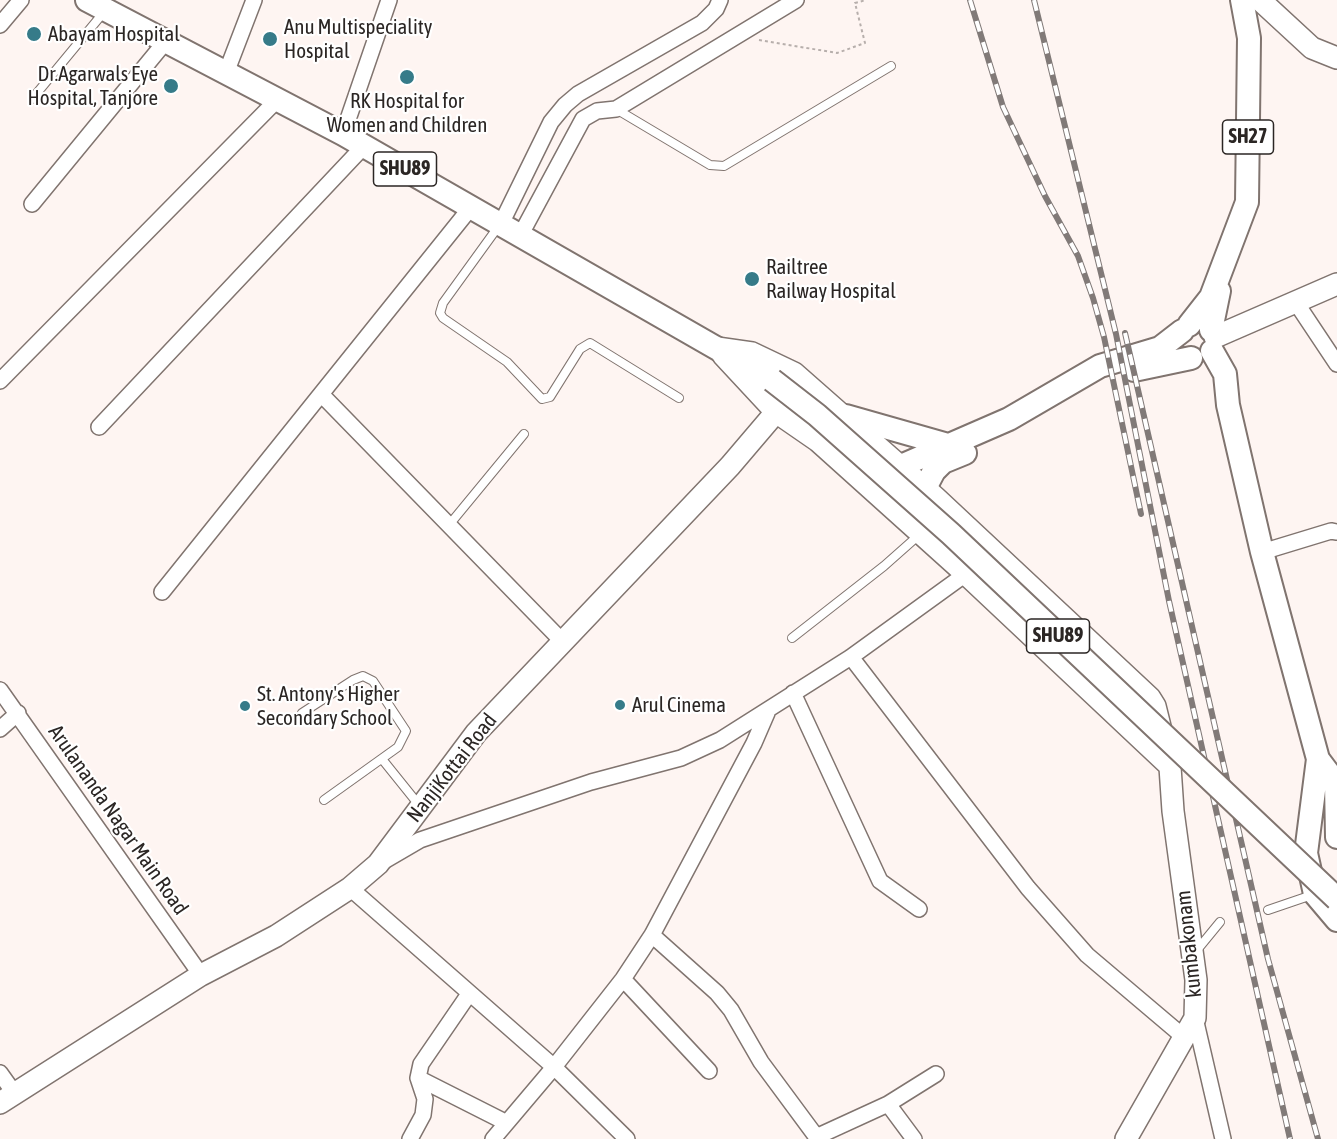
<!DOCTYPE html>
<html>
<head>
<meta charset="utf-8">
<style>
  body { margin:0 }
  canvas { display:block; background:#fef5f2 }
</style>
</head>
<body>
<canvas width="1337" height="1139"></canvas>
<script>
const c = document.querySelector('canvas').getContext('2d');
c.lineJoin = 'round';
const shape = rows => new Path2D(rows.map(r => 'M' + r).join(''));
function stroke(path, color, width, dash) { c.strokeStyle = color; c.lineWidth = width; c.lineCap = dash ? 'butt' : 'round'; c.setLineDash(dash || []); c.stroke(path); }
function write(font, color, halo, rows, align = 'center') {
  c.font = font + ' "Asap Condensed",sans-serif'; c.lineWidth = 4.5; c.setLineDash([]); c.textBaseline = 'middle'; c.strokeStyle = halo; c.fillStyle = color; for (const [text, x, y, turn = 0] of rows) {
    c.save(); c.translate(x, y); c.rotate((+turn || 0) * Math.PI / 180); c.textAlign = isNaN(turn) ? turn : align; if (halo) c.strokeText(text, 0, 0); c.fillText(text, 0, 0); c.restore();
  }
}
const lane = shape([
  [32,99,104,12],
  [616,109,710,165,724,166,891,66],
  [498,227,443,303,440,313,443,318,507,362,542,399,550,397,580,349,590,343,679,398],
  [449,525,524,434],
  [792,638,884,566,919,535],
  [302,713,353,680,363,676,373,681,406,731,398,747,324,800],
  [382,759,419,805],
  [1268,910,1312,895],
  [1197,950,1220,922]
]);
const street = shape([
  [0,25,21,0],
  [226,73,254,0],
  [343,134,389,0],
  [32,204,166,41],
  [501,224,551,122,565,105,578,94,702,23,716,9,720,0],
  [520,236,583,119,597,111,616,109,796,0],
  [1297,304,1337,364],
  [0,381,277,100],
  [321,394,562,641],
  [99,427,364,146],
  [1262,552,1331,531,1337,532],
  [162,592,472,206],
  [851,657,1028,888,1087,955,1185,1038],
  [0,690,201,975],
  [793,693,880,881,919,909],
  [0,729,18,713],
  [384,861,420,840,591,782,681,758,720,740,851,657,974,568],
  [350,888,554,1067,627,1139],
  [652,935,717,993,731,1010,761,1062,818,1139],
  [623,979,709,1071],
  [1195,1018,1223,1139],
  [0,1073,15,1094],
  [418,1078,505,1122],
  [888,1104,914,1139],
  [816,1137,888,1104,936,1074],
  [410,1139,423,1115,425,1099,418,1078,421,1064,469,994],
  [493,1139,554,1067,623,979,652,935,754,743,767,713]
]);
const secondary = shape([
  [1260,0,1312,48,1337,58],
  [1215,337,1337,284],
  [717,348,752,353,794,373,936,498,1150,698,1155,706,1170,767,1173,811,1196,980,1195,1018,1126,1139],
  [723,355,776,412,818,441,967,575,1170,766],
  [0,1103,201,975,276,936,350,888,378,864,476,733,730,466,776,412]
]);
const primary = shape([
  [87,0,343,134,772,380],
  [1189,325,1211,297,1247,202,1249,38,1242,0],
  [1211,330,1219,291],
  [1212,351,1225,374,1228,405,1262,552,1318,759,1306,853,1315,894,1337,920],
  [1134,370,1191,358],
  [846,416,948,445],
  [901,466,1009,419,1100,366,1160,348,1182,331],
  [925,488,934,471,943,462,965,453],
  [1318,759,1336,783,1337,837]
]);
stroke(lane, '#80746f', 10);
stroke(street, '#80746f', 18);
stroke(secondary, '#80746f', 24);
stroke(primary, '#80746f', 26);
stroke(shape([
  [759,40,837,53,865,43,855,3,866,0]
]), '#b7afac', 2, [3, 3]);
stroke(lane, '#fff', 8);
stroke(street, '#fff', 15);
stroke(secondary, '#fff', 21);
stroke(primary, '#fff', 22);
const rail = shape([
  [970,0,1003,107,1045,196,1078,256,1093,298,1104,337,1141,514],
  [1034,0,1116,334,1169,601,1290,1139],
  [1125,333,1268,959,1318,1139]
]);
stroke(rail, '#817a78', 6);
stroke(rail, '#fff', 4, [11]);
const primaryBridge = shape([
  [772,380,817,415,951,534,1337,899]
]);
stroke(primaryBridge, '#80746f', 26, []);
stroke(primaryBridge, '#fff', 22);
for (const [x, y, r, color] of [
  [34,34,8,"#367b89"],
  [270,39,8,"#367b89"],
  [407,77,8,"#367b89"],
  [171,86,8,"#367b89"],
  [752,279,8,"#367b89"],
  [620,705,6,"#367b89"],
  [245,706,6,"#367b89"]
]) { const dot = new Path2D(); dot.arc(x, y, r, 0, 2 * Math.PI); c.fillStyle = color; c.fill(dot); stroke(dot, '#fff', 2); }
for (const [x, y, w] of [
  [1248,137,51],
  [405,169,63],
  [1058,636,63]
]) { const box = new Path2D(); box.roundRect(x - w / 2, y - 17, w, 34, 4.5); c.fillStyle = '#fff'; c.fill(box); stroke(box, '#2b2624', 1.5); }
write('bold 20px', '#2b2624', null, [
  ["SH27",1248,137],
  ["SHU89",405,169],
  ["SHU89",1058,636]
]);
write('21px', '#2b2624', '#fff', [
  ["Anu Multispeciality",284,27],
  ["Hospital",284,51],
  ["Abayam Hospital",48,34],
  ["Dr.Agarwals Eye",158,74,"right"],
  ["Hospital, Tanjore",158,98,"right"],
  ["RK Hospital for",407,101,"center"],
  ["Women and Children",407,125,"center"],
  ["Railtree",766,267],
  ["Railway Hospital",766,291],
  ["St. Antony's Higher",257,694],
  ["Secondary School",257,718],
  ["Arul Cinema",632,705]
], 'left');
write('21px', '#2b2624', '#fff', [
  ["NanjiKottai Road",452,768,-52],
  ["Arulananda Nagar Main Road",118,820,55],
  ["kumbakonam",1189,944,-96]
]);
</script>
</body>
</html>
